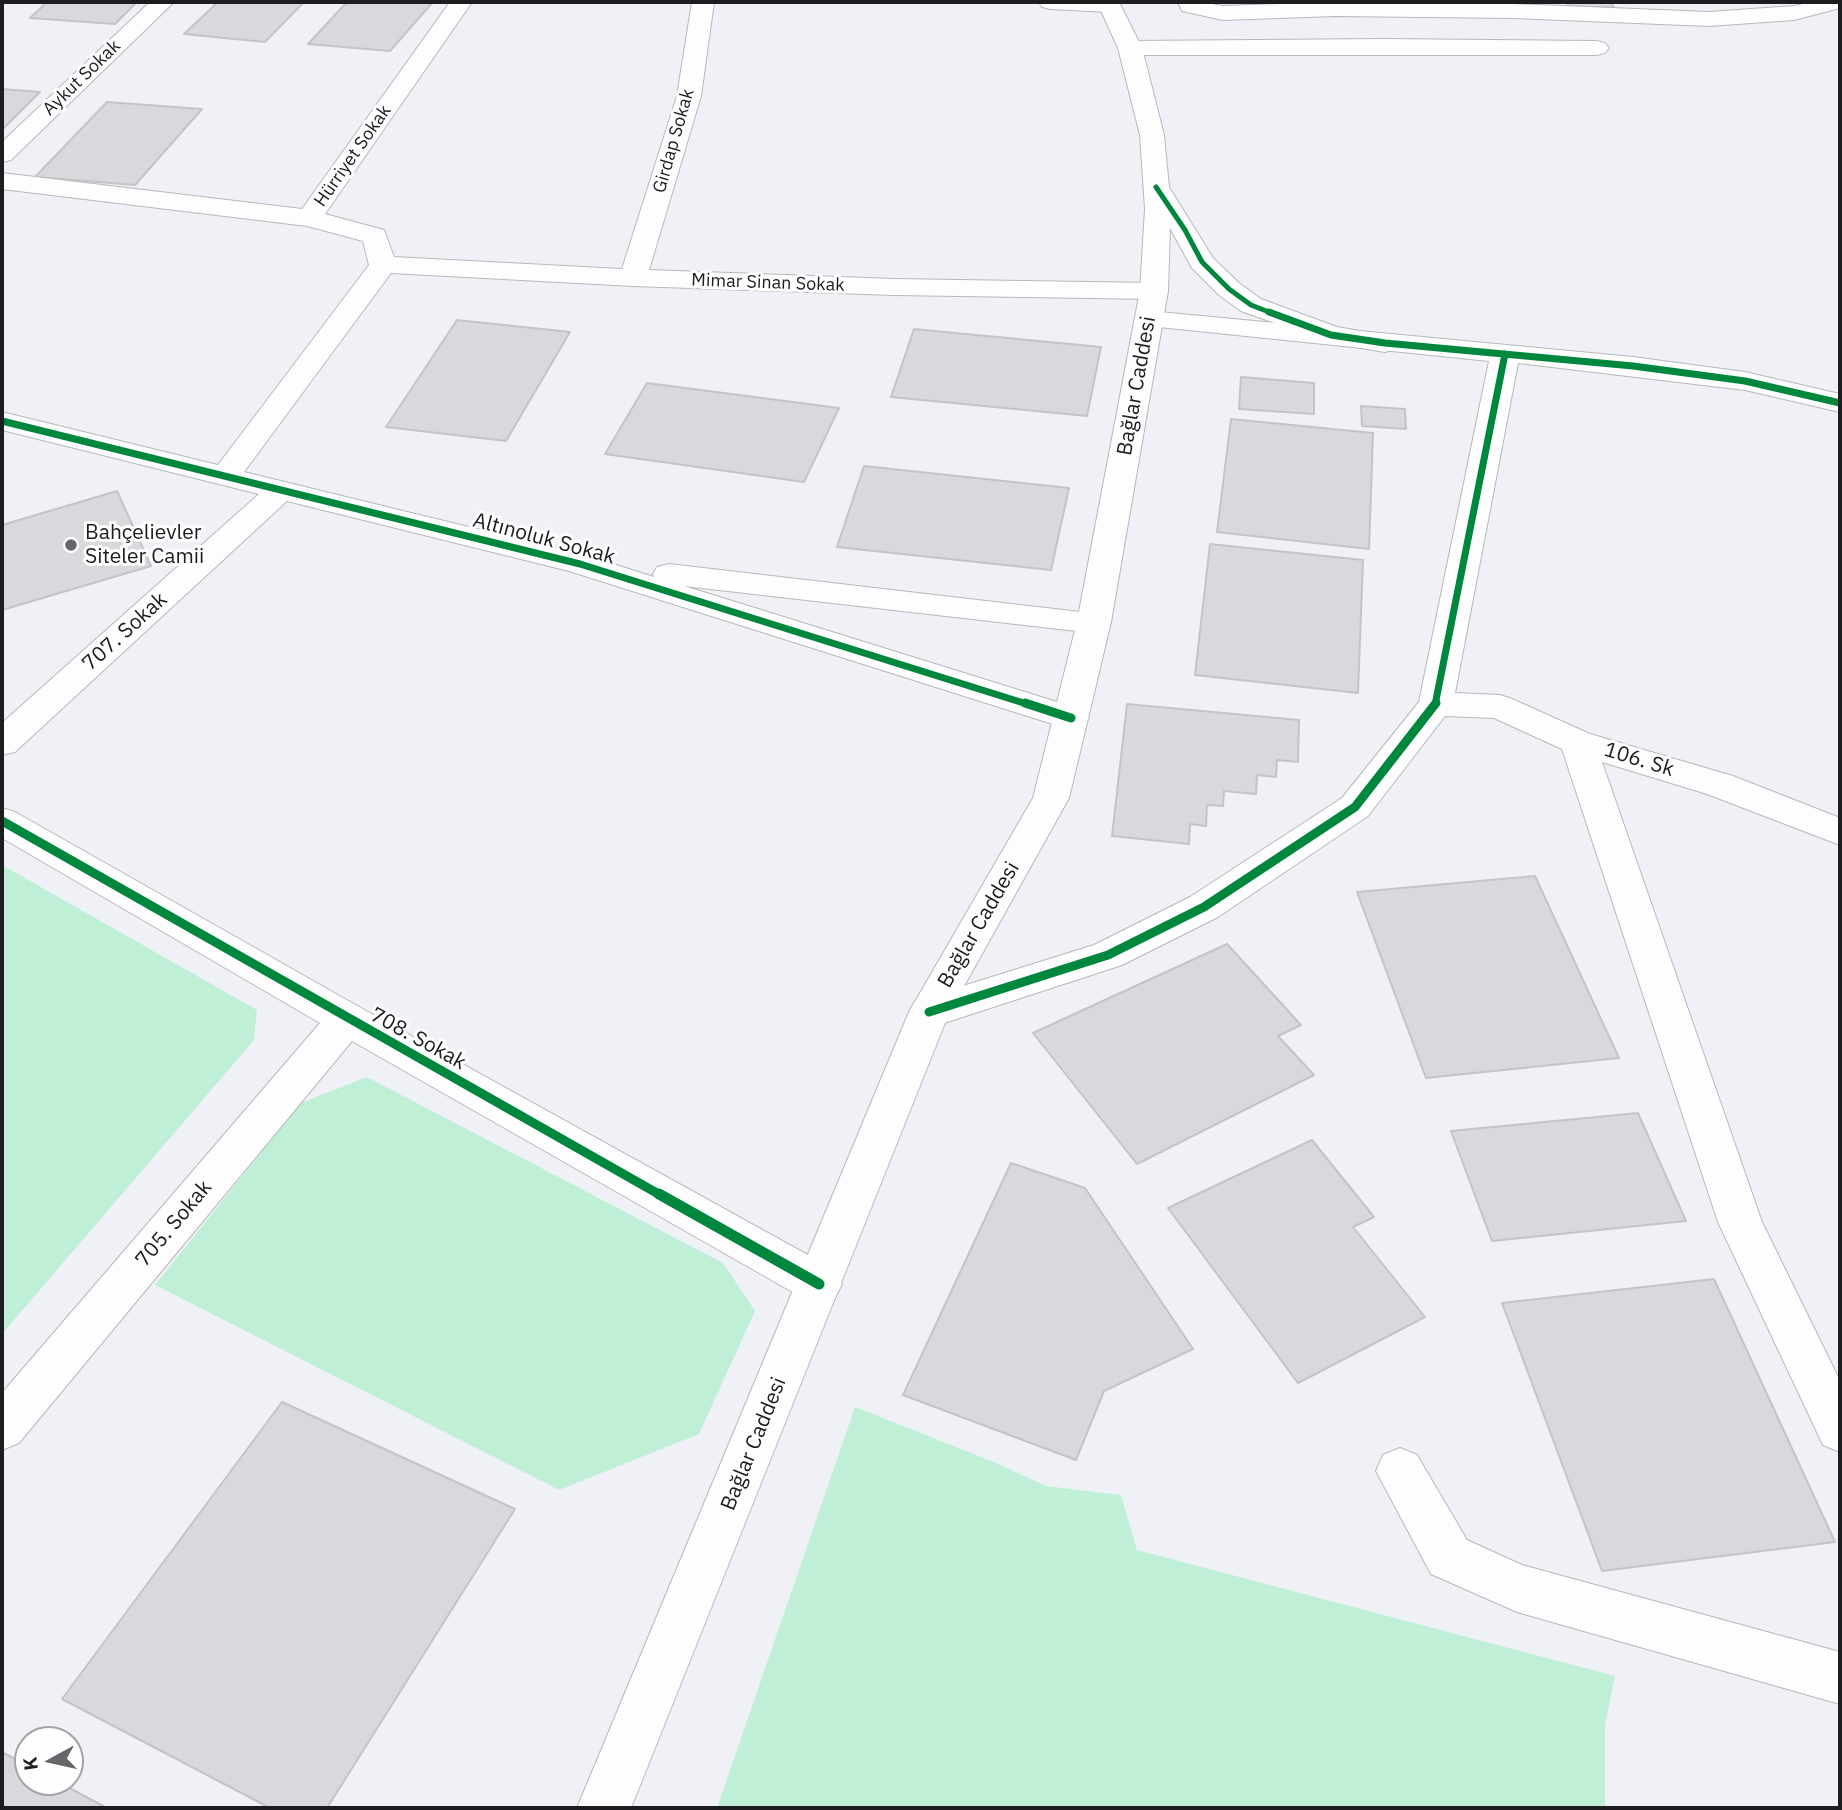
<!DOCTYPE html>
<html>
<head>
<meta charset="utf-8">
<style>
  body { margin:0 }
  #map { position:relative; width:1842px; height:1810px; overflow:hidden; background:#f0f1f6; font-family:"IBM Plex Sans",sans-serif }
  canvas { display:block }
  .frame { position:absolute; inset:0; border:4px solid #1c1d20; pointer-events:none }
  .north { position:absolute; left:14px; top:1726px; width:70px; height:70px; box-sizing:border-box; background:#fefefe; border:2px solid #a4a4a5; border-radius:50%; rotate:262deg; font-size:19px; font-weight:700; line-height:28px; text-align:center; color:#1c1d20 }
  .north::after { content:''; display:block; margin:auto; width:24px; height:32px; background:#66676b; clip-path:polygon(50% 0,100% 100%,50% 72%,0 100%) }
</style>
</head>
<body>
<div id="map">
<canvas width="1842" height="1810"></canvas>
<div class="frame"></div>
<div class="north">K</div>
</div>
<script>
const c = document.querySelector('canvas').getContext('2d');
c.lineJoin = 'round';
function fill(path, color) { c.fillStyle = color; c.fill(path, 'evenodd'); }
const shape = rows => new Path2D(rows.map(r => 'M' + r).join(''));
function stroke(path, color, width, dash) { c.strokeStyle = color; c.lineWidth = width; c.lineCap = dash ? 'butt' : 'round'; c.setLineDash(dash || []); c.stroke(path); }
function write(font, color, halo, rows, align = 'center') {
  c.font = font + ' "IBM Plex Sans",sans-serif'; c.lineWidth = 6; c.setLineDash([]); c.textBaseline = 'middle'; c.strokeStyle = halo; c.fillStyle = color; for (const [text, x, y, turn = 0] of rows) {
    c.save(); c.translate(x, y); c.rotate((+turn || 0) * Math.PI / 180); c.textAlign = isNaN(turn) ? turn : align; if (halo) c.strokeText(text, 0, 0); c.fillText(text, 0, 0); c.restore();
  }
}
fill(shape([
  [2,865,257,1010,254,1040,2,1334],
  [367,1077,723,1263,755,1311,699,1434,559,1490,155,1285,301,1103],
  [855,1407,994,1462,1046,1486,1121,1495,1137,1550,1615,1676,1605,1725,1605,1808,717,1808]
]), '#c0efd8');
const building = shape([
  [47,2,137,2,115,24,30,18,47,2],
  [218,2,304,2,265,42,184,34,218,2],
  [347,2,433,2,390,51,308,44,347,2],
  [1566,2,1610,2,1614,7,1570,8,1566,2],
  [2,89,40,92,2,130,2,89],
  [107,102,202,109,135,185,35,177,107,102],
  [457,320,570,332,506,441,386,427,457,320],
  [914,329,1101,347,1087,416,891,397,914,329],
  [1241,377,1314,383,1314,414,1239,409,1241,377],
  [647,383,839,408,804,482,605,454,647,383],
  [1361,406,1405,409,1406,429,1362,426,1361,406],
  [1231,419,1373,433,1369,549,1217,532,1231,419],
  [864,466,1069,488,1051,570,837,547,864,466],
  [117,491,151,566,2,610,2,525,117,491],
  [1210,544,1363,560,1358,693,1195,675,1210,544],
  [1127,704,1299,720,1298,762,1277,760,1276,777,1257,775,1256,794,1224,791,1223,806,1207,805,1206,826,1190,824,1189,844,1112,836,1127,704],
  [1535,876,1619,1058,1426,1078,1357,892,1535,876],
  [1227,944,1301,1025,1278,1036,1314,1075,1137,1164,1033,1033,1227,944],
  [1638,1113,1686,1221,1492,1241,1451,1131,1638,1113],
  [1312,1140,1374,1217,1353,1227,1425,1317,1298,1383,1168,1208,1312,1140],
  [1011,1163,1085,1188,1193,1349,1104,1391,1076,1460,903,1395,1011,1163],
  [1714,1279,1835,1542,1602,1571,1502,1303,1714,1279],
  [282,1402,515,1509,327,1808,270,1808,62,1699,282,1402],
  [2,1752,28,1766,28,1782,58,1782,107,1808,2,1808,2,1752]
]);
fill(building, '#d9d8dc');
stroke(building, '#c4c4c7', 2);
const minor = shape([
  [150,2,174,2,11,160,2,162,2,142,150,2],
  [450,2,472,2,325,214,384,230,394,257,622,269,677,96,692,2,714,2,701,96,649,270,894,279,1154,283,1164,285,1168,291,1164,297,1154,299,894,295,633,286,391,273,244,472,591,557,654,577,653,574,657,567,669,564,1106,615,1111,622,1106,629,1094,633,684,586,1083,710,1089,718,1083,726,1071,730,1059,726,569,571,287,501,15,752,2,755,2,723,259,494,2,430,2,412,218,465,369,265,363,241,307,226,2,189,2,173,302,209,450,2],
  [1039,2,1118,2,1120,5,1117,10,1109,12,1050,9,1042,7,1039,2],
  [1178,2,1202,2,1223,6,1335,2,1513,4,1709,12,1794,6,1812,2,1840,2,1840,8,1794,20,1709,26,1513,18,1335,16,1223,20,1182,11,1178,2],
  [1384,39,1597,41,1605,43,1609,48,1605,53,1597,55,1130,55,1122,53,1118,48,1122,43,1130,41,1384,39],
  [1149,311,1633,357,1745,372,1840,394,1840,412,1745,390,1518,363,1455,693,1500,695,1512,699,1590,734,1733,776,1840,818,1840,845,1707,794,1602,762,1762,1222,1840,1381,1840,1452,1823,1445,1718,1222,1562,749,1494,718,1445,716,1368,816,1218,917,1122,965,929,1028,915,1023,909,1012,915,1001,1094,945,1190,897,1342,798,1419,702,1489,361,1139,325,1135,319,1139,313,1149,311],
  [2,808,15,812,361,1008,835,1270,842,1284,835,1298,819,1304,803,1298,352,1041,19,1443,2,1450,2,1393,320,1023,2,838,2,808],
  [1400,1448,1417,1455,1467,1540,1522,1565,1840,1652,1840,1704,1517,1612,1431,1574,1376,1471,1383,1455,1400,1448]
]);
const secondary = shape([
  [1097,2,1119,2,1142,48,1164,135,1169,187,1213,258,1239,283,1261,299,1337,327,1395,337,1399,343,1395,349,1385,352,1331,343,1241,311,1219,295,1192,268,1170,228,1168,291,1111,622,1069,798,949,1013,631,1808,577,1808,909,1012,1033,798,1077,622,1140,291,1145,209,1140,135,1118,48,1097,2]
]);
stroke(minor, '#b7b8bb', 2);
stroke(secondary, '#b7b8bb', 2);
fill(minor, '#fdfdfe');
fill(secondary, '#fdfdfe');
stroke(shape([
  [1156,187,1185,230,1202,262,1229,289,1251,305,1274,314]
]), '#00873e', 5);
stroke(shape([
  [1269,312,1331,335,1385,343,1633,366,1745,381,1840,403],
  [2,421,580,564,1030,705],
  [1435,705,1505,354]
]), '#00873e', 7);
stroke(shape([
  [1025,703,1071,718],
  [2,821,662,1196],
  [929,1012,1108,955,1204,907,1355,807,1436,703]
]), '#00873e', 9);
stroke(shape([
  [659,1194,819,1284]
]), '#00873e', 11);
for (const [x, y, r, color] of [
  [71,545,7,"#66676b"]
]) { const dot = new Path2D(); dot.arc(x, y, r, 0, 2 * Math.PI); c.fillStyle = color; c.fill(dot); stroke(dot, '#fefefe', 2.5); }
write('18px', '#1c1d20', '#fefefe', [
  ["Aykut Sokak",82,78,-44],
  ["Girdap Sokak",674,141,-74],
  ["Hürriyet Sokak",353,156,-55],
  ["Mimar Sinan Sokak",768,283,2]
]);
write('21px', '#1c1d20', '#fefefe', [
  ["Bağlar Caddesi",1137,386,-80],
  ["Altınoluk Sokak",544,539,15],
  ["707. Sokak",125,632,-42],
  ["106. Sk",1639,760,17],
  ["Bağlar Caddesi",979,925,-60],
  ["708. Sokak",418,1039,29],
  ["705. Sokak",174,1224,-50],
  ["Bağlar Caddesi",754,1444,-68]
]);
write('21px', '#1c1d20', '#fefefe', [
  ["Bahçelievler",85,533],
  ["Siteler Camii",85,557]
], 'left');
</script>
</body>
</html>
